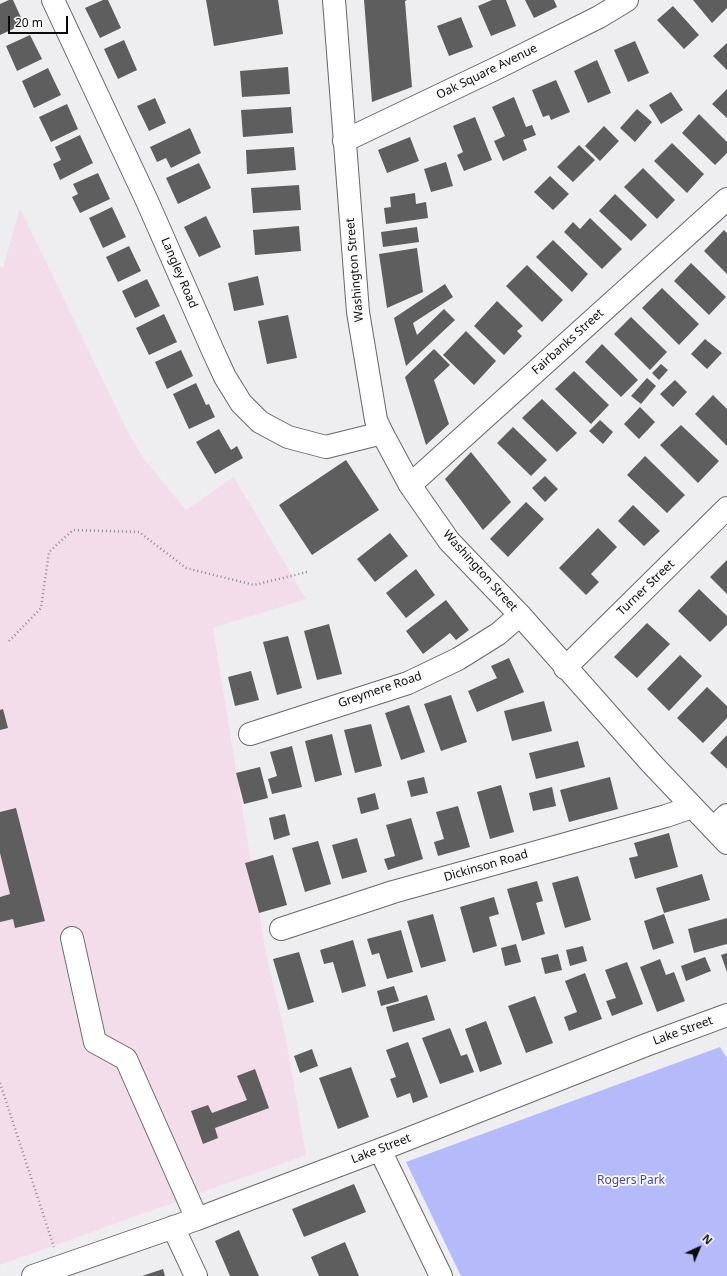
<!DOCTYPE html>
<html>
<head>
<meta charset="utf-8">
<style>
  body { margin:0 }
  #map { position:relative; width:727px; height:1276px; overflow:hidden; background:#eeeef0; font-family:"Noto Sans",sans-serif }
  canvas { display:block }
  .north { position:absolute; left:679px; top:1228px; width:40px; height:40px; -webkit-text-stroke:3px #fcfcfd; paint-order:stroke; rotate:44deg; font-size:11px; font-weight:700; line-height:16px; text-align:center; color:#0b0b0c }
  .north::after { content:''; display:block; margin:auto; width:14px; height:18px; background:#0b0b0c; clip-path:polygon(50% 0,100% 100%,50% 72%,0 100%) }
  .scale { position:absolute; left:8px; top:16px; width:60px; height:18px; box-sizing:border-box; border:2px solid #0b0b0c; border-top:0; padding-left:5px; font-size:12px; line-height:14px; white-space:nowrap; color:#0b0b0c; -webkit-text-stroke:3px #fcfcfd; paint-order:stroke }
</style>
</head>
<body>
<div id="map">
<canvas width="727" height="1276"></canvas>
<div class="north">N</div>
<div class="scale">20 m</div>
</div>
<script>
const c = document.querySelector('canvas').getContext('2d');
c.lineJoin = 'round';
function fill(path, color) { c.fillStyle = color; c.fill(path, 'evenodd'); }
const shape = rows => new Path2D(rows.map(r => 'M' + r).join(''));
function stroke(path, color, width, dash) { c.strokeStyle = color; c.lineWidth = width; c.lineCap = dash ? 'butt' : 'round'; c.setLineDash(dash || []); c.stroke(path); }
function write(font, color, halo, rows, align = 'center') {
  c.font = font + ' "Noto Sans",sans-serif'; c.lineWidth = 3.5; c.setLineDash([]); c.textBaseline = 'middle'; c.strokeStyle = halo; c.fillStyle = color; for (const [text, x, y, turn = 0] of rows) {
    c.save(); c.translate(x, y); c.rotate((+turn || 0) * Math.PI / 180); c.textAlign = isNaN(turn) ? turn : align; if (halo) c.strokeText(text, 0, 0); c.fillText(text, 0, 0); c.restore();
  }
}
fill(shape([
  [20,208,129,434,144,459,186,510,234,477,306,599,213,628,266,954,285,1034,306,1155,0,1265,0,267,3,268]
]), '#f4ddea');
fill(shape([
  [720,1047,727,1058,727,1276,461,1276,406,1162]
]), '#b5bafb');
fill(shape([
  [9,0,13,0,24,24,0,35,0,4],
  [103,0,108,0,121,28,100,38,85,8],
  [206,0,278,0,283,34,214,46],
  [364,0,407,0,405,1,412,87,372,102],
  [492,0,506,0,516,26,491,36,478,6],
  [525,0,554,0,557,7,534,18],
  [693,0,727,0,727,8,712,23],
  [673,6,699,35,684,49,657,20],
  [461,17,473,47,449,56,437,26],
  [30,35,42,59,17,71,6,46],
  [124,40,137,70,118,79,104,49],
  [635,41,649,73,628,82,614,50],
  [727,43,727,70,713,56],
  [597,60,611,93,588,103,574,71],
  [288,67,290,94,242,97,240,71],
  [48,68,61,95,34,108,22,81],
  [556,80,570,112,551,120,549,115,543,117,532,90],
  [727,89,727,118,712,104],
  [671,92,683,110,661,124,649,105],
  [514,97,526,127,532,125,536,135,523,140,527,150,503,161,494,141,505,136,492,107],
  [155,98,166,123,149,131,137,106],
  [67,104,78,129,51,142,39,117],
  [291,107,293,133,243,137,241,110],
  [637,109,652,122,635,142,620,128],
  [699,114,727,142,727,153,715,165,682,133],
  [475,117,492,160,464,171,457,155,463,152,453,126],
  [604,126,619,141,600,161,585,146],
  [190,128,201,153,171,168,166,158,157,162,150,147],
  [80,135,93,163,60,180,53,164,61,160,55,147],
  [410,137,419,161,387,173,378,150],
  [672,143,704,174,687,193,654,161],
  [579,145,595,160,573,182,557,167],
  [294,147,296,170,247,174,246,150],
  [446,162,453,186,431,192,424,169],
  [199,163,211,188,178,204,166,178],
  [643,168,675,200,657,219,624,187],
  [98,173,110,199,80,213,72,197,78,194,73,184],
  [550,176,569,194,553,210,534,192],
  [299,185,301,210,253,213,251,188],
  [415,193,416,204,426,202,428,218,386,224,384,208,391,207,390,197],
  [615,194,647,225,631,241,599,211],
  [112,207,126,237,103,248,89,218],
  [206,216,221,247,199,257,184,227],
  [590,218,622,249,602,269,564,232,573,222,580,229],
  [299,226,301,251,255,255,253,230],
  [417,227,419,242,383,247,381,232],
  [724,230,727,233,727,274,704,251],
  [553,240,588,274,572,292,536,257],
  [129,246,141,271,118,282,106,257],
  [417,248,423,292,387,308,379,254],
  [691,263,726,297,709,315,674,281],
  [527,265,563,300,542,322,506,286],
  [258,276,264,305,234,311,228,283],
  [147,279,160,306,135,318,122,291],
  [445,284,453,297,413,323,417,335,444,309,455,320,406,366,394,318],
  [662,288,699,324,679,345,642,308],
  [497,301,523,326,517,331,522,336,504,355,474,326],
  [164,314,177,342,149,355,136,328],
  [288,315,297,358,267,364,258,321],
  [631,317,667,352,650,370,614,334],
  [466,331,496,361,474,385,443,355],
  [705,339,722,353,707,369,691,354],
  [602,344,638,380,621,397,585,362],
  [434,349,450,365,434,380,449,424,426,445,405,377],
  [181,350,193,376,167,389,155,362],
  [661,364,668,370,659,380,652,373],
  [574,371,609,405,591,424,555,389],
  [647,378,656,386,641,404,631,396],
  [675,380,687,392,673,407,660,394],
  [196,383,206,405,209,404,215,417,189,429,173,394],
  [713,395,727,409,727,446,695,414],
  [542,399,577,433,557,452,522,418],
  [640,407,655,422,639,439,624,424],
  [600,420,613,432,603,444,589,431],
  [681,425,719,461,698,483,660,445],
  [513,427,547,460,531,476,497,443],
  [219,429,231,450,237,446,243,458,215,474,196,442],
  [471,452,511,502,483,530,445,479],
  [645,456,685,495,667,513,627,475],
  [346,460,379,510,312,555,279,505],
  [545,476,558,489,545,502,532,488],
  [526,502,544,519,508,557,490,539],
  [633,505,660,531,644,546,618,521],
  [598,528,617,547,591,574,599,582,586,595,559,568],
  [390,533,408,556,375,582,357,559],
  [727,560,727,594,710,577],
  [416,569,435,595,406,618,386,593],
  [699,589,727,616,727,625,710,642,678,611],
  [446,600,469,630,456,640,450,633,423,654,406,631],
  [647,623,670,644,637,678,614,657],
  [329,624,342,674,317,680,304,631],
  [288,636,302,688,277,695,263,642],
  [680,655,702,676,669,711,647,689],
  [509,658,524,692,477,712,468,691,497,678,491,666],
  [251,671,259,700,235,706,228,677],
  [707,687,727,706,727,718,703,743,677,718],
  [451,695,467,742,441,751,424,704],
  [544,701,552,731,512,741,504,711],
  [409,705,425,752,401,760,385,713],
  [3,709,8,728,0,730,0,710],
  [371,724,382,766,355,773,344,730],
  [332,734,342,775,315,782,305,741],
  [727,735,727,769,710,753],
  [578,741,585,767,536,779,529,753],
  [292,746,302,787,272,794,268,779,277,776,270,752],
  [260,767,268,798,244,804,236,773],
  [424,777,428,793,411,797,407,781],
  [610,777,618,809,569,822,560,790],
  [501,785,514,832,490,839,477,792],
  [552,787,556,806,533,811,529,793],
  [375,793,379,809,361,814,357,798],
  [458,806,470,847,438,856,434,842,444,839,436,812],
  [16,808,45,921,15,928,13,919,0,922,0,897,10,894,0,853,0,812],
  [285,814,290,835,274,840,269,818],
  [411,818,423,859,388,870,384,859,395,856,386,825],
  [669,833,678,867,635,879,629,858,638,856,634,843],
  [357,838,367,872,342,879,332,845],
  [318,841,331,884,305,892,292,848],
  [273,855,287,905,259,913,245,863],
  [702,874,710,900,664,913,656,888],
  [578,876,591,920,565,928,552,883],
  [537,881,543,901,536,903,545,934,522,941,507,889],
  [494,897,499,914,489,917,497,946,473,953,460,907],
  [433,914,446,961,421,968,407,921],
  [664,914,674,943,653,950,644,921],
  [727,918,727,944,694,953,688,929],
  [401,930,413,972,387,979,379,953,372,955,367,939],
  [353,940,366,986,342,993,333,962,324,964,320,950],
  [516,944,521,962,505,966,501,948],
  [583,946,587,961,570,966,566,950],
  [299,952,314,1002,288,1010,273,959],
  [727,953,727,972,721,955],
  [558,954,562,970,545,974,541,958],
  [705,957,711,971,686,981,681,966],
  [660,959,666,975,674,972,685,1001,657,1012,640,967],
  [627,962,643,1004,612,1016,606,1001,616,998,605,970],
  [585,973,602,1019,569,1031,564,1017,577,1012,565,981],
  [394,986,399,1001,381,1006,377,991],
  [427,995,435,1020,393,1032,386,1007],
  [535,996,553,1043,526,1053,508,1006],
  [486,1021,502,1064,480,1072,465,1029],
  [450,1028,461,1056,467,1054,474,1072,440,1084,422,1038],
  [408,1042,428,1097,413,1103,410,1093,397,1098,390,1079,396,1077,386,1050],
  [312,1049,318,1066,300,1073,294,1056],
  [351,1067,369,1117,338,1129,319,1078],
  [255,1069,269,1108,215,1128,218,1138,203,1144,191,1111,208,1105,212,1113,247,1100,237,1076],
  [354,1184,366,1212,304,1237,292,1209],
  [239,1230,259,1276,230,1276,215,1241],
  [345,1242,359,1276,319,1276,311,1257],
  [163,1269,165,1276,142,1276]
]), '#5e5e5f');
const minor = shape([
  [53,0,147,201,213,351,225,377,241,403,260,422,288,437,326,447,382,433],
  [344,141,499,67,599,17,627,0],
  [410,485,727,199],
  [565,668,727,508],
  [250,734,408,683,458,659,498,634,520,615],
  [713,828,727,815],
  [281,929,393,892,666,816,692,807],
  [72,938,95,1042,126,1059,197,1219],
  [380,1150,441,1276],
  [173,1227,196,1276],
  [33,1276,197,1219,395,1144,646,1045,727,1015]
]);
const major = shape([
  [334,0,358,312,376,420,382,433,410,485,449,541,520,615,651,763,727,843]
]);
stroke(minor, '#68686a', 24);
stroke(major, '#68686a', 24);
stroke(shape([
  [9,641,41,608,49,552,73,530,139,532,186,568,254,585,307,572],
  [0,1083,54,1247]
]), '#8d8d8f', 2.5, [1, 3]);
stroke(minor, '#fff', 22);
stroke(major, '#fff', 22);
write('12px', '#0b0b0c', '#fcfcfd', [
  ["Oak Square Avenue",487,72,-26],
  ["Washington Street",355,270,-95],
  ["Langley Road",179,273,67],
  ["Fairbanks Street",568,342,-42],
  ["Washington Street",480,571,48],
  ["Turner Street",646,588,-44],
  ["Greymere Road",380,690,-19],
  ["Dickinson Road",486,866,-16],
  ["Lake Street",683,1031,-20],
  ["Lake Street",381,1149,-21]
]);
write('12px', '#4944a6', '#fcfcfd', [
  ["Rogers Park",631,1181]
]);
</script>
</body>
</html>
